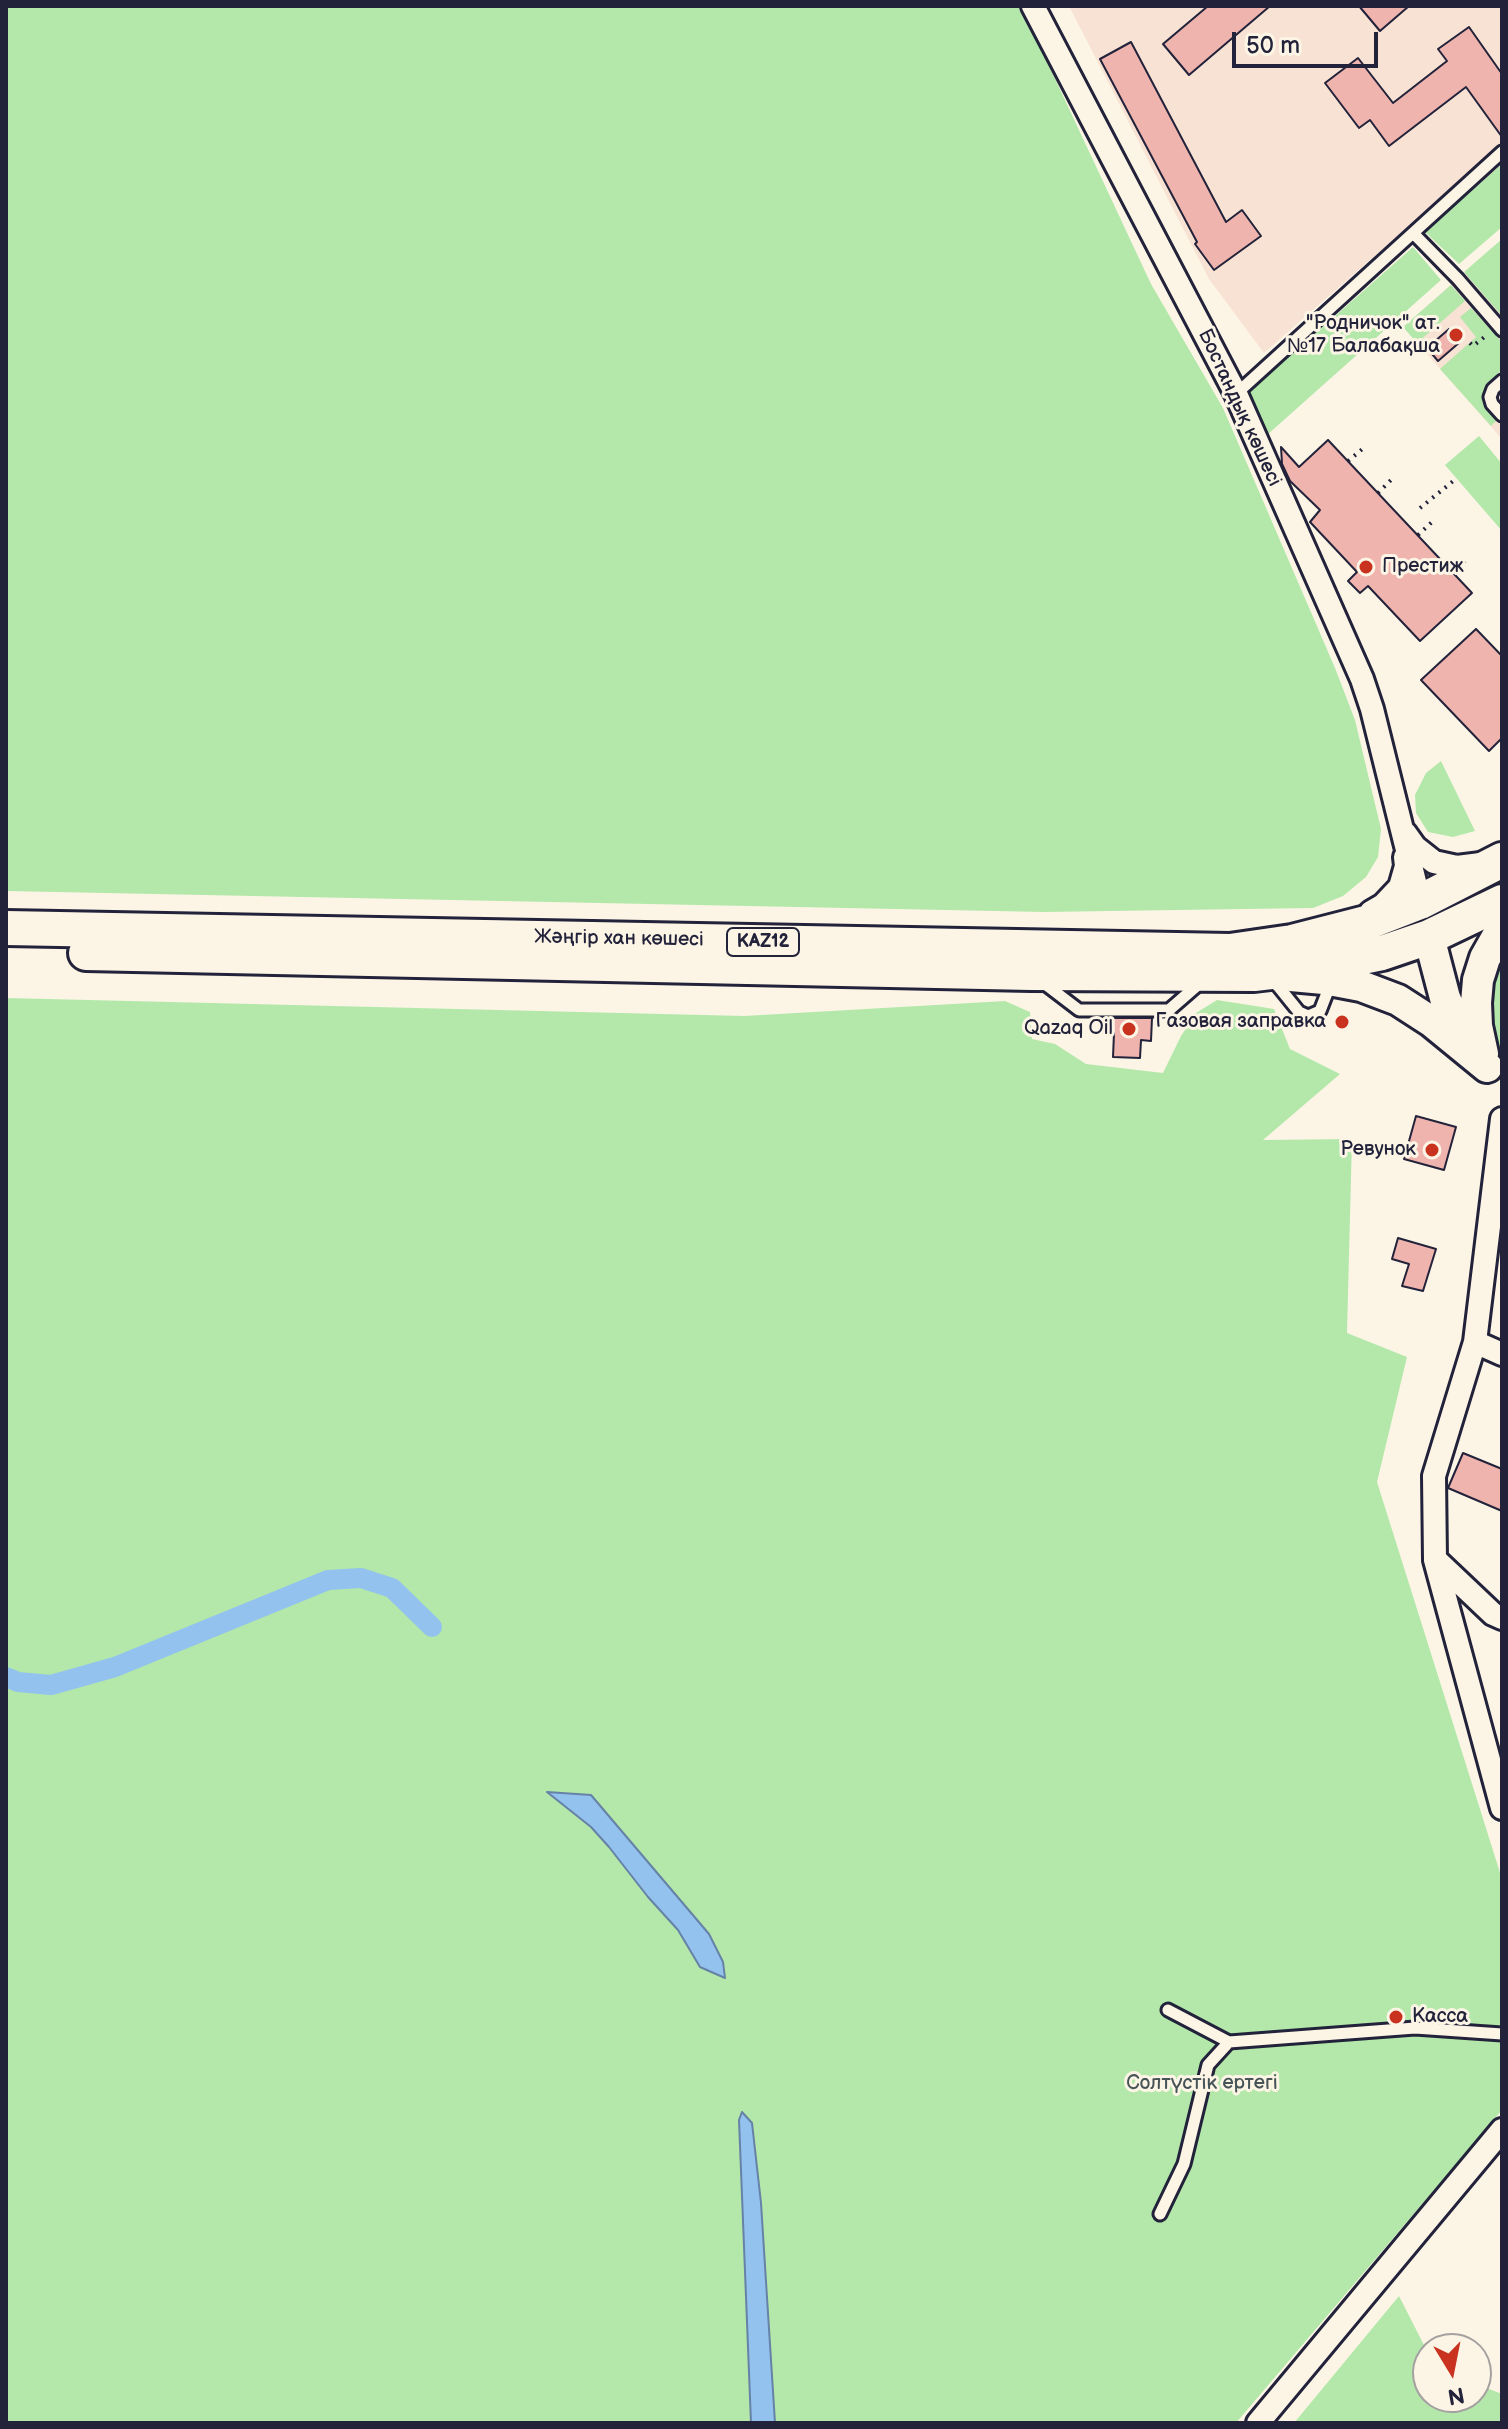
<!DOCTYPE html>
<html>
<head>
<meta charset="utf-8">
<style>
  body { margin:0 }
  #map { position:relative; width:1508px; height:2429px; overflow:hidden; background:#fcf5e5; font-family:"Balsamiq Sans",sans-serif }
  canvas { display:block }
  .frame { position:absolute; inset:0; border:8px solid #22223b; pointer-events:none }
  .north { position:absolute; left:1412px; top:2333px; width:80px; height:80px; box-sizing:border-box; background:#fcf5e5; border:2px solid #a5a1a1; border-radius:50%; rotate:170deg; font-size:22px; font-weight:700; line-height:32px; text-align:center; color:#22223b }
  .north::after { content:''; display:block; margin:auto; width:28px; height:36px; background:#c8321e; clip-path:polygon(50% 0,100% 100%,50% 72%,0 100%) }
  .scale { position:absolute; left:1232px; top:32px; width:146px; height:36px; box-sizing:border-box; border:4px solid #22223b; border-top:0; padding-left:10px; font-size:24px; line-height:28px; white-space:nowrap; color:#22223b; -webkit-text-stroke:6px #fcf5e5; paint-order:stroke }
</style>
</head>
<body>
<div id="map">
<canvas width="1508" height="2429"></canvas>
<div class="frame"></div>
<div class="north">N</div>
<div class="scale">50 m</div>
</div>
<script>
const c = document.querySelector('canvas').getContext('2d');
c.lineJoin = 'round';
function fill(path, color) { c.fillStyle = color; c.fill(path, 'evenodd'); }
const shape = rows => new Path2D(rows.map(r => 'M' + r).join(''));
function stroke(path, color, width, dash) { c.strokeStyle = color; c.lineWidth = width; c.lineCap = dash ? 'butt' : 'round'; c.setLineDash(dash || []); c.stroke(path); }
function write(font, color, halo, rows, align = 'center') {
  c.font = font + ' "Balsamiq Sans",sans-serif'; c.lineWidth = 6; c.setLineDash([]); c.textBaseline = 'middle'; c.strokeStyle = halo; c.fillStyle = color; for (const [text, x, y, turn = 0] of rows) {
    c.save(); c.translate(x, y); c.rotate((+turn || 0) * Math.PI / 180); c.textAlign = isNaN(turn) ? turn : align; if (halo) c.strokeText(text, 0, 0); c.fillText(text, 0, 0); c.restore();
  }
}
fill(shape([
  [1069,6,1502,6,1502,144,1264,353,1209,279],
  [1502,239,1502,439,1403,327]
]), '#f8e2d4');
fill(shape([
  [6,6,1021,6,1151,284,1223,408,1335,668,1355,720,1381,829,1378,857,1366,877,1343,896,1313,908,1044,912,6,891],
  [1502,164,1502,227,1459,264,1425,232],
  [1502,239,1502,316,1464,272],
  [1413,247,1441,280,1267,435,1247,394],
  [1451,285,1465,301,1417,343,1403,327],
  [1471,308,1502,342,1502,369,1484,390,1486,405,1497,420,1491,426,1440,369,1476,337,1460,317],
  [1479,436,1502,464,1502,531,1445,465],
  [1441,761,1475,831,1453,837,1428,832,1416,813,1415,795,1426,773],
  [1502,964,1502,1060,1495,1050,1490,1030,1491,994],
  [6,998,744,1016,1005,1001,1030,1012,1032,1039,1055,1044,1086,1064,1163,1073,1181,1036,1196,1013,1217,1000,1274,1009,1290,1049,1340,1074,1263,1140,1352,1139,1347,1333,1407,1357,1377,1482,1502,1879,1502,2110,1236,2423,775,2423,742,2112,739,2120,751,2423,6,2423],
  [1399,2296,1428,2353,1428,2397,1476,2397,1476,2384,1502,2394,1502,2423,1294,2423]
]), '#b3e8aa');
const water = shape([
  [547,1792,591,1795,709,1934,723,1962,725,1978,700,1967,678,1930,648,1897,609,1847,591,1827,547,1792],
  [742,2112,752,2123,761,2203,775,2423,751,2423,739,2120,742,2112]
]);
fill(water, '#93c2ee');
stroke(water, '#6682a6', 2);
stroke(shape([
  [6,1677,18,1682,51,1685,115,1667,328,1580,361,1578,392,1588,432,1627]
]), '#93c2ee', 20);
const building = shape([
  [1208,6,1270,6,1189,75,1163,44,1208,6],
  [1359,6,1409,6,1380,31,1359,6],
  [1469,27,1502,74,1502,137,1466,87,1389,146,1370,120,1359,128,1325,83,1358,58,1393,103,1447,61,1438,49,1469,27],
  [1131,42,1226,222,1242,210,1261,236,1214,270,1195,244,1197,242,1100,59,1131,42],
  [1449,329,1460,342,1438,361,1427,348,1449,329],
  [1328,440,1472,593,1420,641,1368,586,1360,593,1348,581,1357,572,1310,522,1320,510,1290,481,1282,464,1281,447,1299,467,1328,440],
  [1476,629,1502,656,1502,738,1489,751,1421,680,1476,629],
  [1107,1018,1152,1018,1151,1041,1141,1040,1140,1058,1113,1057,1114,1033,1106,1033,1107,1018],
  [1416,1116,1456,1127,1444,1170,1404,1159,1416,1116],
  [1398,1238,1436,1249,1423,1291,1402,1286,1409,1264,1392,1259,1398,1238],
  [1463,1453,1502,1469,1502,1511,1448,1488,1463,1453]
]);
fill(building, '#efb4ad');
stroke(building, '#22223b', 2);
const service = shape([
  [1413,233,1458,279,1502,330],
  [1502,381,1493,389,1490,397,1492,404,1502,415],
  [1236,394,1502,152],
  [1269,980,1278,986,1299,1012,1308,1016,1320,1011,1327,993,1335,985],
  [1041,981,1079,1010,1169,1010,1200,983],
  [1168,2010,1229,2042,1415,2028,1502,2034],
  [1160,2214,1184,2164,1208,2065,1229,2042]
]);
const minor = shape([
  [1033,6,1236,394,1362,679,1372,709,1420,902],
  [1405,833,1415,847,1434,862,1457,867,1481,864],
  [1371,912,1383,905,1400,887,1406,866,1405,857],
  [1502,1119,1475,1342,1434,1476,1435,1560,1502,1808],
  [1475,1342,1502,1354],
  [1436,1560,1493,1614,1502,1618],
  [1258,2423,1502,2130]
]);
const secondary = shape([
  [1429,937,1445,998,1454,1019,1469,1043],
  [1291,976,1324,979,1361,986,1398,1000,1432,1022,1487,1067],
  [1483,1054,1477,1026,1476,1003,1478,980,1485,958,1502,928]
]);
const primary = shape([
  [6,928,1230,951,1292,942,1366,923,1420,902,1502,860],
  [86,953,1031,973,1254,974,1313,967,1382,953,1429,937,1502,902]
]);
stroke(service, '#22223b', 17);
stroke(minor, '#22223b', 28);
stroke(secondary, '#22223b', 36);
stroke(primary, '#22223b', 40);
stroke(shape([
  [1470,343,1473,346,1487,335],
  [1348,461,1366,446],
  [1378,493,1393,478],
  [1420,508,1457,478],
  [1418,535,1432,522],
  [1452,572,1465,561]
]), '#22223b', 4, [2, 6]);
stroke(service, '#fcf5e5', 11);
stroke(minor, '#fcf5e5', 22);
stroke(secondary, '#fcf5e5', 30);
stroke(primary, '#fcf5e5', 34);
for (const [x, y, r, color] of [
  [1456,335,8,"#c8321e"],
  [1366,567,8,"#c8321e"],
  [1342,1022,8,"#c8321e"],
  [1129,1029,8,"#c8321e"],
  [1432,1150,8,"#c8321e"],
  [1396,2017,8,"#c8321e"]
]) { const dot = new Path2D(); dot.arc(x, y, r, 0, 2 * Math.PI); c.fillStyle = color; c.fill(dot); stroke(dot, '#fcf5e5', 3); }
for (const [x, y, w] of [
  [763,942,72]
]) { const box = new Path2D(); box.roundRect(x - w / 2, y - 14, w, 28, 6); c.fillStyle = '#fcf5e5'; c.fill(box); stroke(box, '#22223b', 2); }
write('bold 18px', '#22223b', null, [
  ["KAZ12",763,942]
]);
write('20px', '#22223b', '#fcf5e5', [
  ["\"Родничок\" ат.",1440,324],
  ["№17 Балабақша",1440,347],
  ["Престиж",1382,567,"left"],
  ["Газовая заправка",1326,1022],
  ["Qazaq Oil",1113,1029],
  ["Ревунок",1416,1150],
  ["Касса",1412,2017,"left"]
], 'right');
write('20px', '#22223b', '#fcf5e5', [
  ["Бостандық көшесі",1239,408,65],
  ["Жәңгір хан көшесі",619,939,1]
]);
write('20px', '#465457', '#fcf5e5', [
  ["Солтүстік ертегі",1202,2084]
]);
</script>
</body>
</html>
